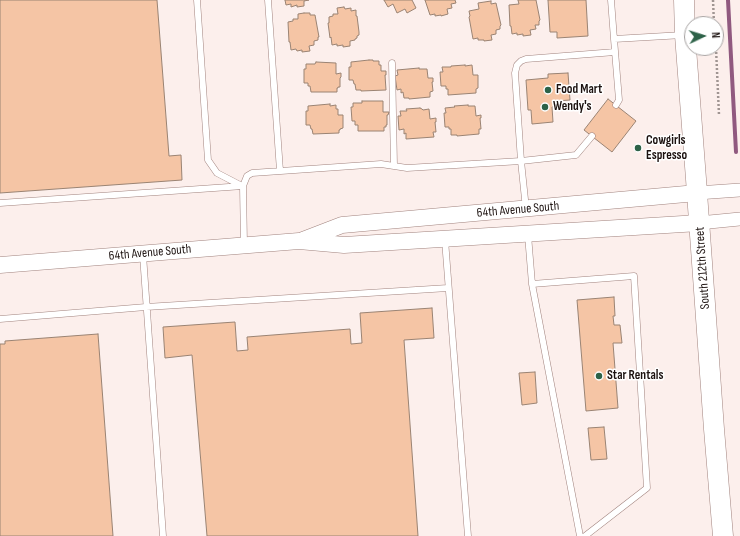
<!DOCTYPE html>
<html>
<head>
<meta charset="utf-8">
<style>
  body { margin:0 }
  #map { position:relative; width:740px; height:536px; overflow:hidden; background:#fcefec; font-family:"Sofia Sans Condensed",sans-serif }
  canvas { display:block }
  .north { position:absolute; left:684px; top:16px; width:40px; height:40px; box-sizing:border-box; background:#fff; border:1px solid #a4a09f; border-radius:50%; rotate:86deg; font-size:11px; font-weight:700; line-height:16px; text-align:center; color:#1c1210 }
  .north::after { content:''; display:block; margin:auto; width:14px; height:18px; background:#2d6248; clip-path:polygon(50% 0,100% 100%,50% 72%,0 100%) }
</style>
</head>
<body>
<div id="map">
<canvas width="740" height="536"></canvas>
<div class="north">N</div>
</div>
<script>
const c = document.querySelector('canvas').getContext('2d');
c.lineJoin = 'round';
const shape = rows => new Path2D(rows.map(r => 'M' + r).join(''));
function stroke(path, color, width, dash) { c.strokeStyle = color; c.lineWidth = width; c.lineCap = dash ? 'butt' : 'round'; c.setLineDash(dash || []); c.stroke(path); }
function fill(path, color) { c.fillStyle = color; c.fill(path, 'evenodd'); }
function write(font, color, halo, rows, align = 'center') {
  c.font = font + ' "Sofia Sans Condensed",sans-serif'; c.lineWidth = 3; c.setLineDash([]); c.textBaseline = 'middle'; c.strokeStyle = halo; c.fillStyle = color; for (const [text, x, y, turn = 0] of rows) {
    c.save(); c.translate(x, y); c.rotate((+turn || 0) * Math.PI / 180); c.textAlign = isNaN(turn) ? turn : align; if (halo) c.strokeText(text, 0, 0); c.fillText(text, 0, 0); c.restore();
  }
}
stroke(shape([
  [728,0,736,152]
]), '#90597f', 4);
const building = shape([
  [0,0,157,0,169,156,181,155,182,180,0,193,0,0],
  [285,0,309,0,304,1,304,6,297,7,297,5,291,7,291,4,286,5,285,0],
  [384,0,412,0,416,8,407,13,405,9,397,13,393,4,388,7,384,0],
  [425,0,455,0,456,3,451,4,452,8,447,9,448,14,441,16,441,15,435,16,435,14,430,15,425,0],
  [518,0,536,0,540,20,539,21,539,25,535,25,536,29,530,30,531,35,523,36,523,34,517,35,517,33,512,34,511,26,510,26,509,5,519,4,518,0],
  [548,0,586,0,588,36,557,38,557,32,550,32,548,0],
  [491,1,491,4,496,3,501,25,500,26,500,29,496,30,496,34,491,35,492,40,484,41,484,40,478,40,478,38,473,39,469,17,470,16,469,11,479,9,478,3,491,1],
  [344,7,345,9,351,8,351,11,356,10,356,16,357,16,359,32,359,35,357,36,357,38,355,39,355,40,350,41,350,46,343,47,343,45,337,46,337,44,332,45,331,37,330,38,328,23,329,23,329,17,333,16,333,14,338,14,337,8,344,7],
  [304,13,310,13,310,15,315,15,319,37,318,37,318,40,314,41,314,45,309,46,310,51,302,52,302,50,297,51,296,49,291,50,290,42,289,42,288,22,293,21,293,19,298,19,298,14,304,13],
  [369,60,373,60,373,61,379,61,379,65,381,65,381,71,386,71,386,75,385,75,386,90,361,91,361,90,356,90,355,84,354,84,353,80,349,80,349,67,351,67,351,62,369,60],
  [316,62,336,63,336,74,341,73,341,77,340,78,340,87,338,87,338,88,337,88,337,92,311,92,310,86,308,86,308,83,304,83,304,69,306,69,306,64,315,64,316,62],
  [465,65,465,66,472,65,473,75,478,75,478,88,476,89,476,93,448,95,448,89,446,89,446,86,441,86,440,72,443,72,442,67,451,67,451,66,465,65],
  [419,68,419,69,427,69,428,78,433,78,433,82,432,82,433,91,430,92,430,97,409,99,409,98,404,98,403,92,401,93,401,89,397,90,395,76,398,75,397,70,419,68],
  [568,73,570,100,557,101,558,103,556,106,552,107,553,122,532,124,531,110,528,110,526,80,548,78,548,74,568,73],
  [608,99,636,121,612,152,584,130,608,99],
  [362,101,383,101,383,112,389,112,388,115,387,115,387,125,386,125,386,127,384,127,384,131,358,131,358,125,355,125,355,121,352,121,351,107,353,107,353,103,362,103,362,101],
  [330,104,330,106,336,105,336,109,338,109,338,115,343,115,343,128,340,129,340,130,339,130,339,133,313,134,312,129,311,129,310,125,306,125,306,111,308,111,308,106,330,104],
  [468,105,468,106,475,106,476,116,481,115,481,118,480,118,481,129,479,129,479,134,457,136,457,135,451,135,451,129,449,129,449,127,445,127,444,113,446,113,445,108,455,107,454,106,468,105],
  [420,108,422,109,423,110,429,109,430,119,436,118,436,122,435,122,436,132,433,132,434,137,406,139,406,133,404,134,404,129,399,130,398,116,401,116,400,111,407,111,406,109,420,108],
  [614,297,615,316,613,316,614,325,620,325,622,343,613,343,618,408,586,411,577,300,614,297],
  [432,308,434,338,404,340,418,536,207,536,192,355,165,358,163,327,235,322,237,351,248,350,247,337,350,329,351,344,362,343,360,313,432,308],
  [98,334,113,536,0,536,0,344,5,344,5,341,98,334],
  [535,372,537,403,522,405,519,373,535,372],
  [604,427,607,459,591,460,588,428,604,427]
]);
fill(building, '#f5c5a5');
stroke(building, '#9a8373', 1);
const service = shape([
  [197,0,208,160,217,173,242,186],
  [268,0,280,171],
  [611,0,614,39,683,35],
  [614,39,619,100,616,105],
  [392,63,394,166],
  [592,136,576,155,521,161,515,73,517,65,521,61,526,59,615,52],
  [0,203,243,186],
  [528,235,532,284,634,276,647,488,585,536],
  [445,240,468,536],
  [244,245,243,186,247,176,252,173,381,164,407,168,521,161,526,209],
  [143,255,163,536],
  [532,284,580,536],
  [0,319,146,307,448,288]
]);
const minor = shape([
  [697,193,740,190],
  [699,223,740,219]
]);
const tertiary = shape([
  [303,240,342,225,697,193],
  [0,265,299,241,344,245,699,223]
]);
const primary = shape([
  [684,0,685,35,696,179,714,429,723,536]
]);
stroke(service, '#a1837e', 7);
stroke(minor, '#a1837e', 14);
stroke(tertiary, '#a1837e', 17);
stroke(primary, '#a1837e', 21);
stroke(shape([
  [713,0,714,24],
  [716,48,719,115]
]), '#a09592', 2.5, [2, 2]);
stroke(service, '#fff', 6);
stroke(minor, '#fff', 13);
stroke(tertiary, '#fff', 16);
stroke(primary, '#fff', 20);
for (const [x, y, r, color] of [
  [548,90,4,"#2d6248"],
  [545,107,4,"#2d6248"],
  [638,148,4,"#2d6248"],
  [599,376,4,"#2d6248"]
]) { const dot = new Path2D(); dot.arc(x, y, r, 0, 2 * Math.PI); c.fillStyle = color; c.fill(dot); stroke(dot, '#fff', 1.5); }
write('bold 13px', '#1c1210', '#fff', [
  ["Food Mart",556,90],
  ["Wendy's",553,107],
  ["Cowgirls",646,141],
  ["Espresso",646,156],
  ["Star Rentals",607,376]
], 'left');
write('13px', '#1c1210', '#fff', [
  ["64th Avenue South",518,210,-5],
  ["64th Avenue South",150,253,-5],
  ["South 212th Street",703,268,-94]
]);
</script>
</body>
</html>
